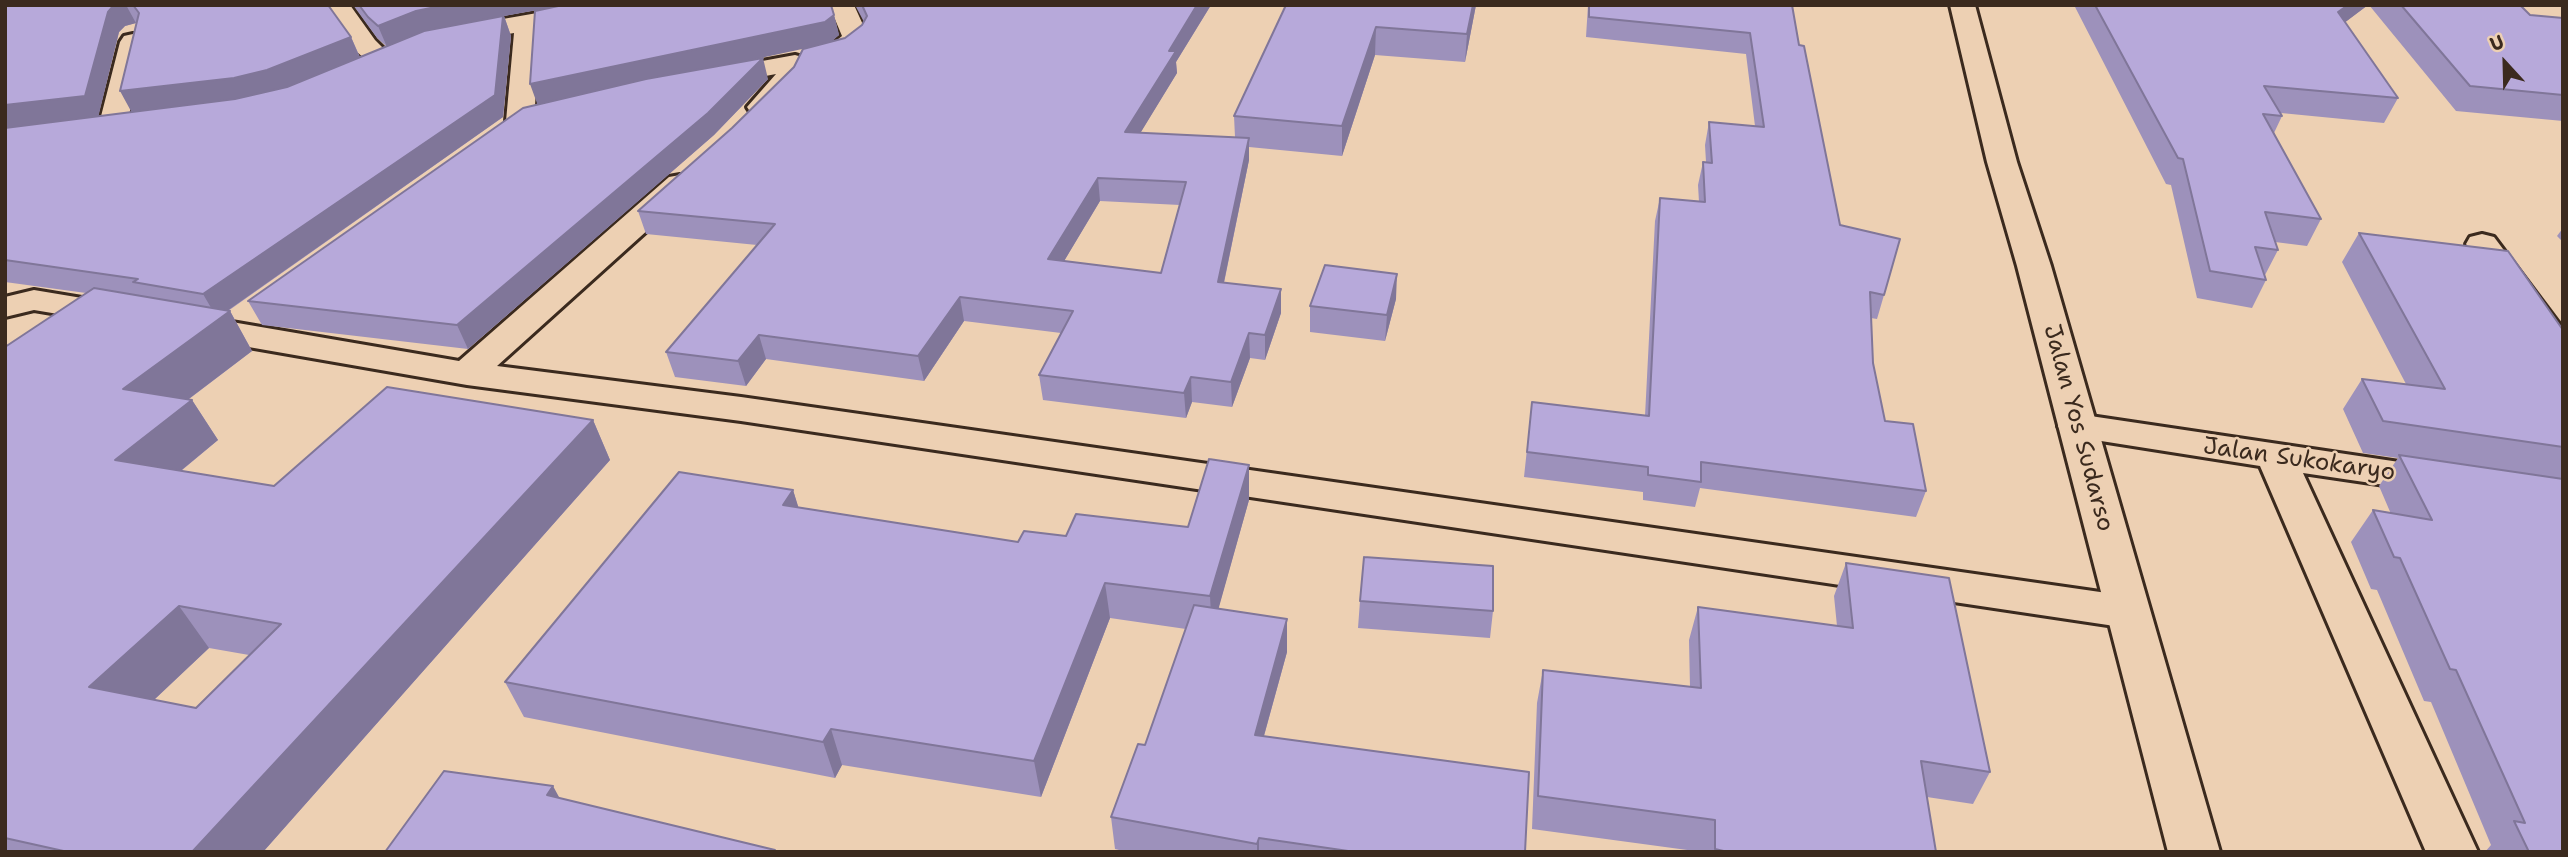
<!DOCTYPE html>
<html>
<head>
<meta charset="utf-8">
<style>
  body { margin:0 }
  #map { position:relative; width:2568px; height:857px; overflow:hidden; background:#edd0b3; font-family:"Shantell Sans",sans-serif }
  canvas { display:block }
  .frame { position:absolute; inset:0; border:7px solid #3b2a1e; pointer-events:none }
  .north { position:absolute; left:2470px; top:28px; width:70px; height:70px; -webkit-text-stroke:5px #edd0b3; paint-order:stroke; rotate:338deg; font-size:19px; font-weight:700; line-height:28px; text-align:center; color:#3b2a1e }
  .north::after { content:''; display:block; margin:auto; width:24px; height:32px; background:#3b2a1e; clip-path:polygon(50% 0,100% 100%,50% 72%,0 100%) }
</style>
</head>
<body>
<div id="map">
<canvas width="2568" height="857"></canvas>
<div class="frame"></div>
<div class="north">U</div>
</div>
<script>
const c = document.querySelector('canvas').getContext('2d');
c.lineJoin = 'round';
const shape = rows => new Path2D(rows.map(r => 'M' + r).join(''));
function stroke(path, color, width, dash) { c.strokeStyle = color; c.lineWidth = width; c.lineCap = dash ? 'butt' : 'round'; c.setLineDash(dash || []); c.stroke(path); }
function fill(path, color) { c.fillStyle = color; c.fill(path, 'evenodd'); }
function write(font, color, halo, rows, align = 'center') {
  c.font = font + ' "Shantell Sans",sans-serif'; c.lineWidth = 5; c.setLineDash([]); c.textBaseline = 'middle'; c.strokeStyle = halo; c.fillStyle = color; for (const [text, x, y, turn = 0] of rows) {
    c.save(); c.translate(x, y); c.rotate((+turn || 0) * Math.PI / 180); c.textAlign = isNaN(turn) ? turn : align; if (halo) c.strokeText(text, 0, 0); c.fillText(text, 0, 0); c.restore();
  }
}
const minor = shape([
  [325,5,350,5,375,40,395,60,391,66,382,68,373,66,357,52,325,5],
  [583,5,639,5,636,10,627,12,540,28,534,121,530,127,520,130,510,127,506,121,514,33,457,43,448,40,444,35,448,30,457,27,583,5],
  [829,5,854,5,869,38,849,57,814,66,808,64,797,87,771,113,761,115,751,113,747,107,776,74,713,86,703,84,699,78,703,72,713,70,795,55,802,57,805,52,831,45,842,36,829,5],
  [133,34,142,36,146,42,126,128,122,134,112,137,102,134,98,128,120,42,124,36,133,34],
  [680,175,691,177,695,184,691,191,497,366,741,397,2128,596,2144,600,2150,612,2144,624,2128,628,741,421,467,385,191,337,179,333,173,326,179,319,191,315,459,361,669,177,680,175],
  [2482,234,2494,237,2563,329,2563,365,2550,362,2466,244,2470,237,2482,234],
  [34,290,118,304,130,307,135,314,130,321,118,324,34,310,5,317,5,297,34,290],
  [2077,414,2453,470,2459,480,2453,490,2439,493,2303,473,2478,852,2426,852,2260,466,2063,435,2058,426,2063,417,2077,414]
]);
const trunk = shape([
  [1950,5,1975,5,2017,162,2051,266,2220,852,2168,852,2017,266,1987,162,1950,5]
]);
stroke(minor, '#3b2a1e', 6);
stroke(trunk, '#3b2a1e', 6);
fill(minor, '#edd0b3');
fill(trunk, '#edd0b3');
fill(shape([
  [5,5,328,5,351,37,360,57,386,46,377,38,353,5,831,5,834,15,839,35,830,42,845,38,862,25,864,22,855,5,1211,5,1176,62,1177,73,1140,133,1235,137,1234,116,1286,5,1476,5,1465,62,1375,55,1342,156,1249,147,1249,160,1224,283,1281,289,1281,313,1265,360,1250,358,1232,407,1192,402,1186,418,1043,400,1039,375,1061,333,964,321,924,381,766,359,746,386,675,377,666,352,757,245,646,234,638,211,732,128,822,44,738,62,768,79,714,135,468,349,262,325,248,301,537,104,546,8,504,16,511,36,503,117,228,311,230,311,252,351,189,399,192,400,218,440,181,471,274,486,593,420,610,460,263,852,5,852,5,347,86,293,5,282],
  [136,23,137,23,132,112,98,116,119,32,125,26],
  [1100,201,1180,205,1161,273,1064,261],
  [209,648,249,655,196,708,154,700],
  [1588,5,1792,5,1799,45,1840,225,1884,295,1877,319,1871,318,1873,363,1885,421,1926,491,1916,517,1700,488,1695,507,1643,500,1643,492,1524,477,1532,402,1645,416,1655,221,1660,198,1699,202,1698,185,1703,162,1706,162,1705,145,1709,122,1755,126,1746,54,1586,37],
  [2074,5,2368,5,2345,22,2398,98,2384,123,2281,113,2282,116,2274,133,2321,219,2307,246,2275,242,2278,250,2265,275,2266,280,2252,308,2197,298,2171,185,2166,184],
  [2369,5,2520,5,2530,15,2563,18,2563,121,2456,111],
  [2563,228,2563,242,2557,236],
  [2359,233,2563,330,2563,852,2485,852,2491,845,2431,702,2424,701,2377,590,2371,589,2351,542,2373,510,2391,514,2379,486,2398,458,2363,453,2343,409,2362,379,2406,384,2342,262],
  [1396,299,1385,341,1310,332,1310,306],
  [793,490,798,507,1018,542,1188,527,1249,500,1218,609,1287,619,1287,652,1264,736,1525,852,1127,852,1115,849,1111,817,1145,745,1186,629,1110,618,1041,797,842,765,835,778,524,717,505,682],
  [1846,563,1990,772,1973,804,1927,797,1936,852,1702,852,1532,829,1537,703,1543,670,1690,687,1689,640,1698,607,1837,626,1834,596],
  [1360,601,1493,611,1490,638,1358,628]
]), '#9d91bb');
fill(shape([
  [114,5,126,5,136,23,125,26,119,32,98,118,5,129,5,105,108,12],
  [445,5,566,5,504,16,511,36,503,117,217,318,203,294,387,47,378,26,416,11],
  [1197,5,1211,5,1176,62,1177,73,1127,155,1125,132,1169,51],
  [1473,5,1476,5,1465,62,1467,34],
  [2348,5,2368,5,2327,36,2338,12],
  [834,15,839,35,830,43,538,106,530,84],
  [1376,27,1375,55,1342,156,1342,126],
  [351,37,360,58,277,91,246,99,132,113,120,91],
  [763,58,768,79,714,135,468,349,457,325],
  [1249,138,1249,160,1219,306,1218,282],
  [1098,178,1100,201,1051,283,1048,259],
  [1397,274,1396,299,1385,341,1387,315],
  [1281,289,1281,313,1265,360,1265,335],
  [960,297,964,321,924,381,918,356],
  [230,311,252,351,149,429,123,389],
  [1249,333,1250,358,1232,407,1231,382],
  [759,335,766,359,746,386,738,361],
  [1191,377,1192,402,1186,418,1184,393],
  [192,400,218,440,144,501,115,460],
  [593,420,610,460,263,852,192,852],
  [1249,465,1249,500,1212,632,1210,596],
  [793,490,804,525,783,505],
  [1105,583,1110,618,1041,797,1034,761],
  [179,606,209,648,123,729,89,687],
  [1287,619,1287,652,1255,768,1255,735],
  [831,729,842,765,835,778,823,742],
  [553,786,571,819,547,795],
  [1259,838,1259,852,1257,852,1257,844]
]), '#807699');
const building = shape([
  [5,5,114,5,108,12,85,96,5,105,5,5],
  [133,5,328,5,351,37,267,70,234,78,120,91,139,13,133,5],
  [359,5,445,5,416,11,378,26,368,17,359,5],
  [563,5,831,5,834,15,825,22,530,84,535,11,563,5],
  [862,5,1197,5,1169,51,1176,51,1125,132,1249,138,1218,282,1281,289,1265,335,1249,333,1231,382,1191,377,1184,393,1039,375,1073,311,960,297,918,356,759,335,738,361,666,352,775,224,638,211,732,128,794,67,803,49,845,38,862,25,867,16,862,5],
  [1098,178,1186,182,1161,273,1048,259,1098,178],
  [1286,5,1473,5,1467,34,1376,27,1342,126,1234,116,1286,5],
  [1589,5,1792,5,1799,45,1804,46,1840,225,1900,239,1884,295,1870,292,1873,363,1885,421,1913,424,1926,491,1701,462,1701,482,1648,475,1648,467,1527,452,1532,402,1649,416,1660,198,1705,202,1703,162,1712,163,1709,122,1764,127,1750,33,1589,17,1589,5],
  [2095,5,2348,5,2338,12,2398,98,2264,86,2282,116,2263,114,2321,219,2265,212,2278,250,2255,247,2266,280,2210,271,2183,159,2178,158,2095,5],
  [2401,5,2520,5,2530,15,2563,18,2563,95,2470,86,2401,5],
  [503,16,495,95,203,294,133,282,138,279,5,260,5,128,235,99,287,87,424,31,503,16],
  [763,58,708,113,457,325,248,301,523,108,646,79,763,58],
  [2359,233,2508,251,2563,330,2563,447,2383,421,2362,379,2445,389,2359,233],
  [1325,265,1397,274,1387,315,1310,306,1325,265],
  [94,288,230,311,123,389,192,400,115,460,274,486,387,387,593,420,192,852,68,852,5,838,5,347,94,288],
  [179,606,281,624,196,708,89,687,179,606],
  [2399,455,2563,479,2563,852,2529,852,2514,821,2525,823,2456,670,2450,669,2400,558,2394,557,2373,510,2432,520,2399,455],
  [1209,459,1249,465,1210,596,1105,583,1034,761,831,729,823,742,505,682,679,472,793,490,783,505,1018,542,1024,531,1066,536,1076,514,1188,527,1209,459],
  [1364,557,1493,566,1493,611,1360,601,1364,557],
  [1846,563,1949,578,1990,772,1921,761,1936,852,1728,852,1715,849,1715,820,1538,796,1543,670,1701,688,1698,607,1853,628,1846,563],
  [1194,605,1287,619,1255,735,1529,772,1525,852,1355,852,1259,838,1257,844,1111,817,1138,744,1145,745,1194,605],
  [444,771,553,786,547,795,775,850,774,852,385,852,444,771]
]);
fill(building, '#b7a9da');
stroke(building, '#807699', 2);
write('24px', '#3b2a1e', '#edd0b3', [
  ["Jalan Yos Sudarso",2078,428,75],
  ["Jalan Sukokaryo",2299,460,8]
]);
</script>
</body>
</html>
